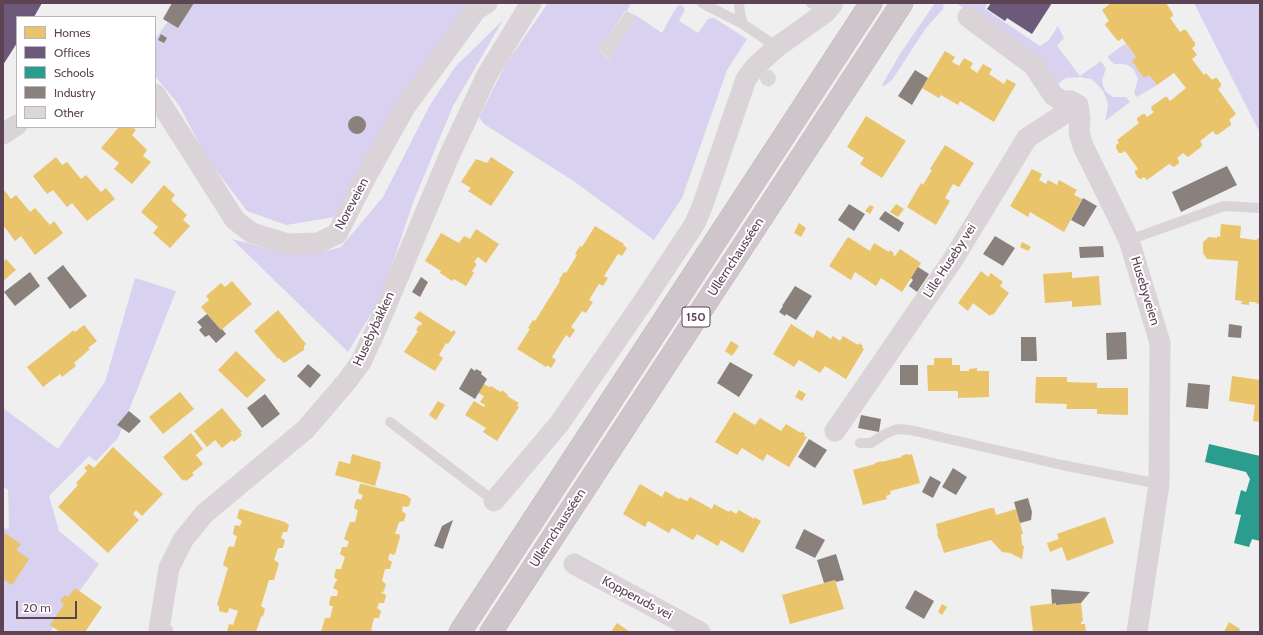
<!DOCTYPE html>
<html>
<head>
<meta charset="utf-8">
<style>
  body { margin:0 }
  #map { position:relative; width:1263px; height:635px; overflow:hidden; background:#eeefee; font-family:Cabin,sans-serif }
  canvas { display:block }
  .frame { position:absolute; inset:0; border:4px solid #5c4454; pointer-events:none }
  .legend { position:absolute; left:16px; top:16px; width:140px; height:112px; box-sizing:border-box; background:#fff; border:1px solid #beb4bb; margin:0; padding:5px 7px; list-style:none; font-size:12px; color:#5c4454 }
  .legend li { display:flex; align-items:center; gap:8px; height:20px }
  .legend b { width:20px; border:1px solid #beb4bb }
  .scale { position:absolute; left:16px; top:601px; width:61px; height:18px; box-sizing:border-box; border:2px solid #5c4454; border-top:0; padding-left:5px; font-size:12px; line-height:14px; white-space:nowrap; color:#5c4454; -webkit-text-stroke:3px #fff; paint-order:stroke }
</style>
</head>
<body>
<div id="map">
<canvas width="1263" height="635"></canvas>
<div class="frame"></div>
<ul class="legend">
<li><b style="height:11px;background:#e9c46a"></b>Homes</li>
<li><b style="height:11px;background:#6d597a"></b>Offices</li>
<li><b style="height:11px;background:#2a9d8f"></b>Schools</li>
<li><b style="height:11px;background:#8a817c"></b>Industry</li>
<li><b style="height:11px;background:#dad7d8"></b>Other</li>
</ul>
<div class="scale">20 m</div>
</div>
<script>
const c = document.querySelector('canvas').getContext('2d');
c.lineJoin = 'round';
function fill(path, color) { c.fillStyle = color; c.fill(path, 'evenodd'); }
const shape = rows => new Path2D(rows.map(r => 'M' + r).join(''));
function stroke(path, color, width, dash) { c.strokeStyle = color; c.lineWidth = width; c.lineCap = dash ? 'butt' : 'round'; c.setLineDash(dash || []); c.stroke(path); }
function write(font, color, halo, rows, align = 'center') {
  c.font = font + ' Cabin,sans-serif'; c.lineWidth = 4; c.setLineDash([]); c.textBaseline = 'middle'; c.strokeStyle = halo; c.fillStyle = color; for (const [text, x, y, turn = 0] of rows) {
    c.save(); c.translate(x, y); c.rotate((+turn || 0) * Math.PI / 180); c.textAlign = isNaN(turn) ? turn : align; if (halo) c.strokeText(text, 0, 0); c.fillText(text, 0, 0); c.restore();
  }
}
fill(shape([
  [182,3,477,3,335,217,286,225,247,211,206,157,179,105,155,76,155,39],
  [548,3,631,3,627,11,625,11,607,39,596,48,609,59,637,16,662,33,673,13,678,6,680,5,683,6,685,10,679,21,698,33,708,19,714,18,747,39,727,70,682,198,654,240,575,182,484,124,479,117,506,64],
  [935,3,944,3,943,9,926,28,892,80,884,86,882,85,900,54],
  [956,3,987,3,985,9,1040,46,1049,40,1058,26,1064,38,1057,46,1080,76,1101,61,1106,69,1102,80,1103,86,1106,92,1113,97,1126,97,1130,102,1105,121,1108,107,1107,100,1103,91,1097,84,1091,79,1080,77,1066,78,1055,86,995,29],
  [1194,3,1260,3,1260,133],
  [503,20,453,106,414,200,381,297,348,352,232,239,287,254,319,253,341,247,383,197,430,105,455,67],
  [1126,44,1136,57,1133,59,1132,61,1143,76,1146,77,1149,75,1157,85,1137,97,1134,93,1138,79,1134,70,1128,65,1122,64,1114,64,1108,58,1108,56,1119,48],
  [135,278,176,291,118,438,96,461,89,456,49,496,59,531,99,564,50,632,3,632,3,528,9,529,8,490,3,486,3,408,58,449,105,382]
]), '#d8d1f0');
fill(shape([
  [1111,3,1166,3,1173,14,1173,16,1170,18,1180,32,1183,30,1186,30,1195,43,1195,46,1192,48,1197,55,1192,59,1204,75,1206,73,1212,80,1215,78,1217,78,1221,84,1221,86,1218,89,1236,114,1229,120,1231,123,1231,125,1217,135,1215,134,1213,131,1200,141,1202,144,1201,147,1188,157,1183,153,1177,158,1179,161,1179,163,1174,167,1169,164,1147,180,1144,177,1141,179,1138,178,1135,173,1135,171,1138,169,1125,151,1122,153,1119,153,1116,148,1116,145,1119,143,1117,140,1139,123,1137,120,1137,118,1143,114,1145,114,1147,117,1154,112,1151,109,1152,106,1165,97,1167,97,1170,101,1186,88,1174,73,1157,85,1149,75,1146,77,1143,77,1132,61,1133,59,1136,57,1122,38,1119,41,1117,40,1105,25,1106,23,1109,21,1102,10],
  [945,51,955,57,952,62,959,66,964,58,973,63,970,68,977,73,983,64,992,69,989,74,1004,84,1007,79,1016,84,994,122,960,101,958,105,941,95,939,98,922,88],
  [866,116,906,141,882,178,860,164,864,158,847,147],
  [119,127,132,127,136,130,132,135,147,150,143,156,151,162,132,184,114,169,119,163,101,148],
  [945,145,974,163,959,187,953,184,945,198,950,201,936,225,907,207,921,183,923,185,932,170,930,169],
  [56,157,62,165,67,162,81,179,86,175,101,192,106,188,115,199,87,221,72,203,67,207,53,190,47,194,33,176],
  [491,157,514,172,491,206,468,191,471,188,461,182,476,159,487,163],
  [1032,169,1042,174,1039,180,1046,184,1048,180,1057,185,1059,180,1077,190,1074,195,1082,199,1064,232,1030,212,1028,217,1010,206],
  [164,185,175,195,171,200,187,215,183,220,190,226,170,248,153,233,158,227,141,212],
  [5,191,11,199,16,195,30,212,35,208,50,225,54,221,63,233,35,255,21,236,15,241,3,225,3,192],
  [896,204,904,209,898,217,890,212],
  [870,205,874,207,870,214,865,211],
  [799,223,806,228,801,237,794,233],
  [1221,224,1241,226,1240,238,1256,240,1260,237,1260,305,1254,302,1249,302,1249,305,1241,304,1242,301,1235,300,1238,261,1207,259,1203,253,1203,242,1209,237,1217,238,1217,236,1220,237],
  [595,226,624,244,623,245,627,248,622,256,618,254,604,276,608,278,603,286,599,284,589,300,593,302,586,313,582,311,571,327,575,330,570,338,566,335,552,357,556,360,551,368,547,365,546,367,517,349,530,329,528,328,533,320,535,321,560,281,559,280,564,272,566,273,577,255,575,254,580,246,582,247],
  [476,229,499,244,486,263,478,257,474,262,477,264,472,271,474,273,466,286,454,279,452,281,440,273,441,271,425,261,441,233,459,243,464,236,470,239],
  [848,237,870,251,874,243,889,252,890,250,894,253,893,255,895,256,900,249,921,263,902,292,881,278,876,286,855,272,851,280,829,266],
  [1022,242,1031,247,1028,251,1020,247],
  [6,259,16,270,3,281,3,262],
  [981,271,988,277,991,273,1003,282,1000,286,1009,293,993,315,992,314,990,316,973,303,968,311,958,303],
  [1072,272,1072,278,1099,276,1101,305,1072,307,1072,301,1045,303,1043,274],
  [232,281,252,304,221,330,201,307,209,300,206,296,221,283,225,287],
  [278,310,306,344,304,346,304,350,284,363,279,358,278,359,254,331],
  [419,311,452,332,453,330,456,332,448,344,446,343,439,355,443,358,435,371,404,352,418,331,416,330,419,325,421,326,422,323,414,318],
  [791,324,813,338,817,330,831,339,833,336,840,341,843,336,858,345,859,343,863,346,862,348,864,349,846,379,825,366,820,373,799,360,794,367,773,354],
  [84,325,97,341,88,348,90,349,74,363,76,366,62,377,60,374,43,387,27,367,74,330,75,332],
  [731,341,739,346,732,356,725,351],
  [236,351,266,380,247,398,218,370],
  [934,358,952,358,952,365,960,365,960,371,969,371,969,369,977,368,977,371,989,371,989,397,958,398,958,391,928,391,927,365,934,365],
  [1232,376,1260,380,1260,422,1253,421,1255,405,1229,401],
  [1036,377,1067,377,1067,382,1097,383,1097,388,1128,388,1128,415,1097,414,1097,409,1066,409,1067,404,1035,403],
  [484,384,489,387,491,386,501,392,502,390,508,395,507,396,519,403,517,405,519,407,497,441,483,432,486,428,465,415,474,401,484,407,485,405,480,402,484,396,478,393],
  [799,390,806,394,802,401,795,397],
  [180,392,194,409,163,434,149,417],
  [438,401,445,405,436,420,429,415],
  [222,408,242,432,240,433,242,435,234,442,232,440,222,448,215,440,207,447,194,431],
  [734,412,755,425,760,418,781,431,786,424,801,433,801,431,805,434,804,436,807,437,789,467,767,454,763,461,742,448,737,455,715,442],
  [191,433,203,449,196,455,203,464,192,473,194,475,186,481,184,479,183,481,163,457],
  [113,447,163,494,142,516,136,510,133,514,139,520,108,553,58,507,78,485,76,483,87,471,84,468,89,464,94,468],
  [352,454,381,462,380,465,381,465,375,486,335,475,339,461,350,464],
  [907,454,908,455,912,454,920,483,890,491,891,494,886,496,887,499,863,505,853,470,875,464,875,463,881,461,881,462,902,457,901,456],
  [360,484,362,484,406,495,411,499,409,506,407,507,403,506,402,511,406,514,404,521,399,522,395,534,399,534,400,537,395,554,393,555,390,553,388,559,392,562,390,569,385,569,382,581,386,584,384,591,381,593,385,594,386,596,384,603,379,603,377,608,381,611,379,618,374,618,371,630,376,632,321,632,325,618,330,618,333,606,330,606,329,603,331,596,337,596,338,591,333,588,336,581,338,580,334,577,336,569,341,569,345,557,340,554,342,547,347,547,349,542,344,539,350,522,355,522,358,510,355,509,354,507,356,500,358,499,361,500,363,495,360,494,358,492],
  [640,484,662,497,665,491,679,499,680,498,687,501,690,497,712,509,714,504,729,512,730,510,736,514,739,510,754,519,754,517,761,521,743,553,721,540,718,546,697,534,693,540,672,528,669,533,648,521,645,527,623,514],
  [990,508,994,508,996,515,1016,509,1023,534,1021,534,1022,545,1024,546,1022,559,1010,553,1002,552,991,540,944,553,940,540,939,540,937,534,938,534,936,524],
  [241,509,285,522,289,525,287,532,283,532,281,538,285,540,283,548,278,548,274,560,279,563,274,580,269,580,261,606,265,609,263,616,261,617,256,632,227,632,229,624,233,625,238,611,229,608,228,612,226,613,219,611,219,606,217,605,228,568,223,565,228,548,230,546,234,547,237,536,234,535,233,533,235,525,240,526,242,521,237,518,239,510],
  [1105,517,1114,543,1067,561,1062,547,1050,552,1047,543,1059,539,1057,534],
  [3,532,21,544,16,550,29,559,12,585,3,579],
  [835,580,844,609,790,624,782,595],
  [75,588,102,607,85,632,60,632,50,625,64,604,60,601,65,595,68,597],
  [1056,603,1056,605,1081,603,1083,621,1081,622,1081,624,1085,624,1086,632,1033,632,1030,606],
  [942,604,947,607,942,615,938,612],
  [1229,622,1240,629,1239,632,1224,632],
  [617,623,630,632,611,632]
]), '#e9c46a');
fill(shape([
  [3,3,42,3,34,17,17,17,17,43,3,65],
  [991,3,1052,3,1032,34,1007,18,1005,21,987,9]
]), '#6d597a');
fill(shape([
  [1209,444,1260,456,1260,541,1252,539,1249,547,1234,543,1241,515,1235,514,1241,490,1246,492,1250,479,1246,472,1205,462]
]), '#2a9d8f');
fill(shape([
  [172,3,194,3,178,28,163,19],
  [161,34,167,38,164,43,158,40],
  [915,70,928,78,912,105,898,96],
  '348 125a9 9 0 1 1 18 0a9 9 0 1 1-18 0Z',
  [1227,166,1237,185,1181,212,1172,192],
  [1083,198,1097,206,1084,227,1071,220],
  [849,204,865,214,854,231,838,220],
  [885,211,904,223,899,232,879,219],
  [995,236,1015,248,1003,266,983,254],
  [1103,246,1104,257,1080,258,1079,247],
  [63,265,87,296,70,309,47,278],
  [918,267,929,274,917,292,909,286,913,280,911,278],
  [30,272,40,286,15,306,4,292],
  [421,277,428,282,420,297,412,292],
  [795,286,812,296,796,320,786,314,785,316,779,312,783,306,782,306],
  [207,314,221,330,222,329,226,334,216,343,209,335,205,337,199,330,202,327,197,322],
  [1229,324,1242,326,1241,338,1228,337],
  [1126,332,1127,359,1107,360,1106,333],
  [1021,337,1036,337,1037,361,1021,361],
  [730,362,753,375,739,397,717,383],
  [308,364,321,375,310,388,297,376],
  [900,365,918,365,918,385,900,385],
  [471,368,475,371,476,369,482,372,481,374,487,379,475,399,459,389],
  [1188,383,1210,385,1208,409,1186,407],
  [265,394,280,414,262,428,247,408],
  [129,411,141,421,129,433,117,425],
  [861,415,881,419,879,432,858,428],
  [809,439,827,450,815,468,798,457],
  [953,468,967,477,956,495,942,487],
  [930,476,941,482,933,498,922,492],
  [1028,498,1032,512,1031,520,1020,523,1014,502],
  [453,520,443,549,434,546,442,526],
  [804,529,825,540,815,558,795,548],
  [836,554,844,580,836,582,835,580,824,583,817,560],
  [1051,589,1090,592,1081,603,1056,605,1056,603,1052,604],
  [915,590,934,601,924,619,905,608]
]), '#8a817c');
fill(shape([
  [626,11,637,16,610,59,596,48,599,43,607,39],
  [771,70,776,76,775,83,769,87,762,84,759,77,763,71]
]), '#dad7d8');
const trunk = shape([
  [460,632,871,3],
  [491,632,902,3]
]);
stroke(trunk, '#bfb2ba', 23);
stroke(shape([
  [702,3,743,24],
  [739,3,740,14,743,24,777,47],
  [811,3,826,12],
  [1129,240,1224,206,1260,208],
  [390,422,494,501],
  [860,443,871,443,885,434,897,429,910,430,1062,465,1159,484]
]), '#dad4d8', 10);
stroke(shape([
  [968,17,1033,65,1053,95,1062,101,1071,101,1078,105,1080,119,1079,132,1083,146,1116,213,1129,240,1160,343,1159,484,1137,632],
  [155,94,235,220,252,233,288,244,318,243,337,234,368,173,405,107,476,10,487,3],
  [3,134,17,125],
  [835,431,952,261,1027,138,1078,105],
  [494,501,559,424,645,299,694,225,702,207,746,79,755,67,777,47,826,12,833,3],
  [574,564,700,632],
  [163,632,159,629,169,568,183,540,204,514,306,429,347,381,361,362,378,325,450,154,487,75,531,3]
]), '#dad4d8', 21);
stroke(trunk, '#cfc6cc', 22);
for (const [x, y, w] of [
  [696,317,28]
]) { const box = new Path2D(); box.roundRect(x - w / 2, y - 10, w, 20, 3); c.fillStyle = '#fff'; c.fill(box); stroke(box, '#5c4454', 1); }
write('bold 12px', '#5c4454', null, [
  ["150",696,317]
]);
write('13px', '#5c4454', '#fff', [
  ["Noreveien",352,204,-62],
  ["Ullernchausséen",736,257,-57],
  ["Lille Huseby vei",950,261,-57],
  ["Husebyveien",1145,291,73],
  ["Husebybakken",374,329,-65],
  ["Ullernchausséen",558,528,-57],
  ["Kopperuds vei",637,598,28]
]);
</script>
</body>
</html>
